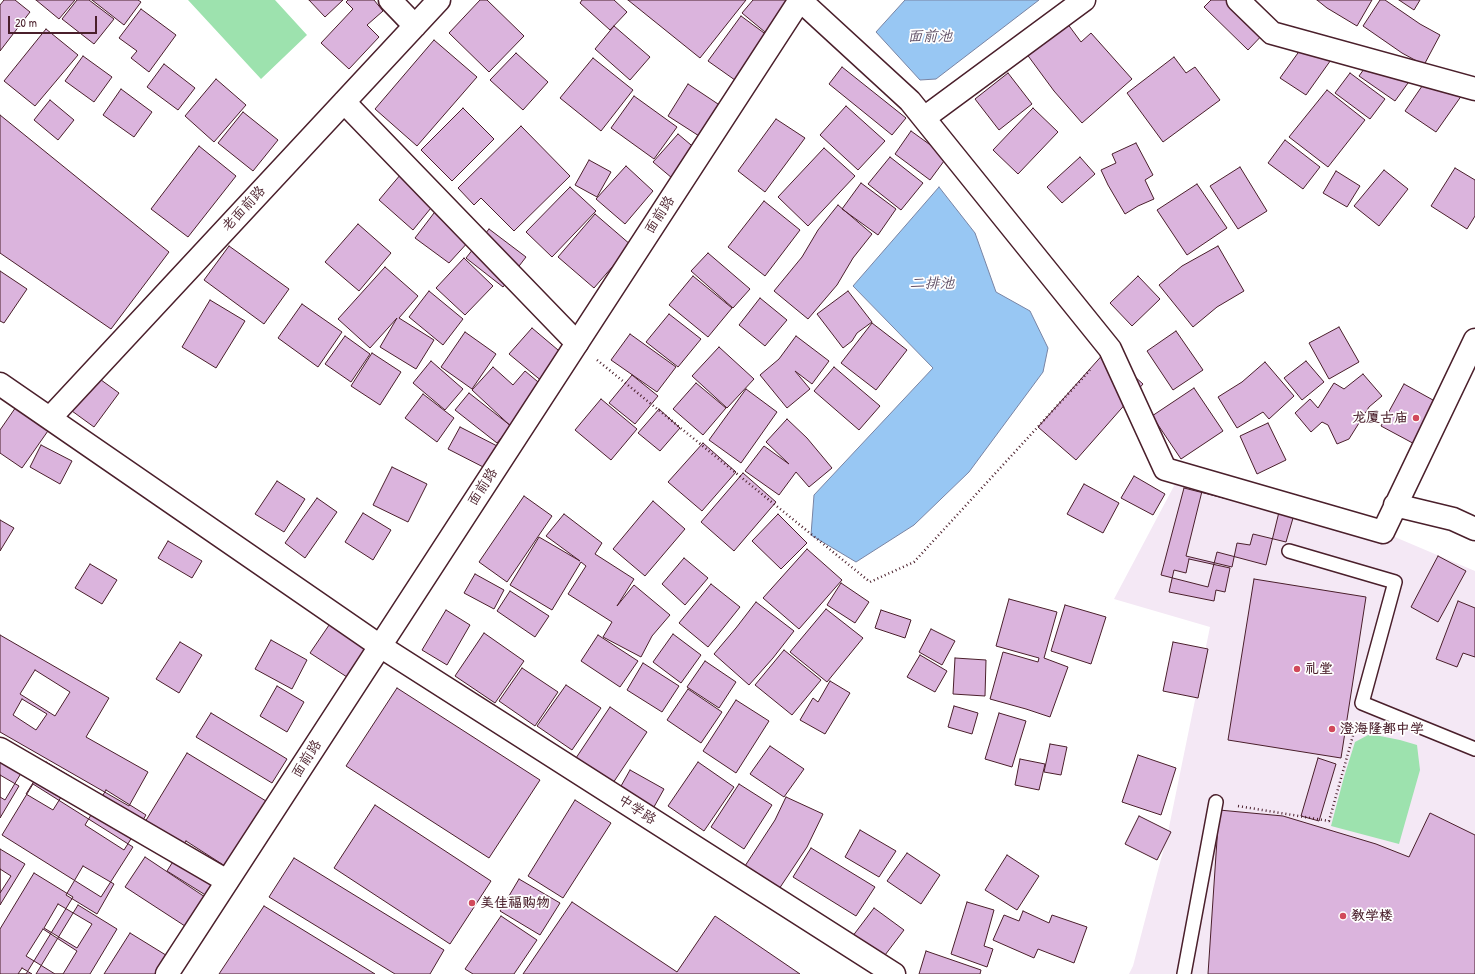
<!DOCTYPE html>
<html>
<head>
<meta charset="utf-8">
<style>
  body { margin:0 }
  #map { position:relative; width:1475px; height:974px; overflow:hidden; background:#fff; font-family:"Patrick Hand",sans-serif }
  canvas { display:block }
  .scale { position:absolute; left:8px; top:16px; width:89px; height:18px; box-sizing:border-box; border:2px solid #4a1f2b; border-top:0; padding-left:5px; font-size:12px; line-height:14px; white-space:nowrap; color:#4a1f2b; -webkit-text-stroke:3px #fff; paint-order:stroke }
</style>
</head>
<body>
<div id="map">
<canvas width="1475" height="974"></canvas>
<div class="scale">20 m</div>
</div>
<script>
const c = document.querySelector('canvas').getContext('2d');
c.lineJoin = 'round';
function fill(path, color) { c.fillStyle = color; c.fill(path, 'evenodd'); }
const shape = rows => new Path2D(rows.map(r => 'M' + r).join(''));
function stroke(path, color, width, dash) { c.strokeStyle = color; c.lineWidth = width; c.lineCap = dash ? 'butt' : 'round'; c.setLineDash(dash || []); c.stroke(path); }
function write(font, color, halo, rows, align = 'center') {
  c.font = font + ' "Patrick Hand","LXGW WenKai TC",sans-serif'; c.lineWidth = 3.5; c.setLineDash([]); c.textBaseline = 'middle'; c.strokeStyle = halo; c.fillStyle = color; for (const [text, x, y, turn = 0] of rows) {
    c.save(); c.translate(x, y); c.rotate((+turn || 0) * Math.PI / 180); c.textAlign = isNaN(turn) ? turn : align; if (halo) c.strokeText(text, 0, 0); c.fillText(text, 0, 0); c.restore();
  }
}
fill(shape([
  [1183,469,1383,532,1475,571,1475,974,1129,974,1133,966,1168,832,1210,627,1114,599]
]), '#f4e8f5');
fill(shape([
  [188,0,275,0,307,35,261,79],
  [1370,734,1400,740,1417,745,1420,770,1399,844,1331,826,1344,777,1355,742]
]), '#9de2ae');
const water = shape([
  [905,0,1039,0,936,79,920,80,876,32,905,0],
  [939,187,975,233,996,292,1030,311,1048,348,1043,372,969,472,914,525,856,562,811,535,814,495,933,368,853,286,939,187]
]);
fill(water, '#98c7f3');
stroke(water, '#7984a3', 1);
const building = shape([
  [4,0,15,0,30,12,0,51,0,5,4,0],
  [36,0,75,0,59,19,36,0],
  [77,0,89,0,114,19,94,44,62,19,77,0],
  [92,0,138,0,141,2,124,25,92,0],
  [309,0,343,0,325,17,309,0],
  [348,0,374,0,383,11,367,25,379,37,349,69,321,43,353,9,346,2,348,0],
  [480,0,487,0,524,36,489,72,449,33,480,0],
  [582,0,614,0,627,12,610,30,580,3,582,0],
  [628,0,746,0,700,58,628,0],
  [753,0,810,0,777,42,742,13,753,0],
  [1211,0,1237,0,1267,30,1248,50,1204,7,1211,0],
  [1317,0,1372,0,1357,26,1327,8,1317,0],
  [1380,0,1385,0,1420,24,1440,35,1424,65,1402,53,1363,26,1380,0],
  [1399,0,1420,0,1414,10,1399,0],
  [141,9,176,35,149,72,131,58,137,51,119,38,141,9],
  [741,16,775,41,742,85,708,61,741,16],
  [1067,23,1081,42,1091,33,1132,79,1082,123,1054,91,1026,53,1067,23],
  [614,26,650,57,630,80,595,49,614,26],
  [46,29,78,55,35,106,4,81,46,29],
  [1308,39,1333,57,1306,95,1280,78,1308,39],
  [434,40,477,77,417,146,375,109,434,40],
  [516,53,548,82,523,110,490,80,516,53],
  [83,56,112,77,94,102,65,81,83,56],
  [1174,57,1186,73,1195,67,1220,100,1163,142,1127,93,1174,57],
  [593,58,633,90,601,131,560,98,593,58],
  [1372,58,1408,83,1395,101,1359,76,1372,58],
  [164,64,195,88,178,110,147,87,164,64],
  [842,67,906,118,892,135,829,84,842,67],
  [1008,73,1032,104,999,130,975,99,1008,73],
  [1350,73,1385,99,1370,119,1335,93,1350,73],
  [1431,73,1462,95,1436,132,1405,111,1431,73],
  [216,79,246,105,214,142,185,116,216,79],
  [688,84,730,112,710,143,668,116,688,84],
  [121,89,152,112,134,137,103,115,121,89],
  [1327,90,1365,120,1328,167,1289,137,1327,90],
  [634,96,677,127,654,159,611,128,634,96],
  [50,100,74,120,58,140,34,120,50,100],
  [846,106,885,141,858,170,820,135,846,106],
  [463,108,494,139,452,181,421,150,463,108],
  [1033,108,1058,132,1018,174,993,150,1033,108],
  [243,112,278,140,253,171,218,143,243,112],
  [0,115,169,252,111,329,0,253,0,115],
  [776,119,805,138,765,192,738,171,776,119],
  [521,126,570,176,514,231,481,198,474,205,458,188,521,126],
  [911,131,947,157,930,180,895,154,911,131],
  [678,134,697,150,672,178,653,162,678,134],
  [1285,140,1320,167,1303,189,1268,163,1285,140],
  [1136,143,1153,175,1145,180,1154,199,1138,206,1125,214,1108,185,1101,170,1116,163,1112,154,1136,143],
  [199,146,236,176,188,237,151,209,199,146],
  [824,148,855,176,808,226,778,197,824,148],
  [890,157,923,183,901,210,868,184,890,157],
  [1080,157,1095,174,1062,203,1047,187,1080,157],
  [589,160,611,172,597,197,575,185,589,160],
  [626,166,653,191,625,224,596,199,626,166],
  [1240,167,1267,211,1238,229,1210,186,1240,167],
  [1455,168,1475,180,1475,216,1467,229,1431,206,1455,168],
  [1384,170,1408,189,1379,226,1354,206,1384,170],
  [1336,171,1360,186,1347,207,1323,193,1336,171],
  [401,174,435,203,413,230,379,200,401,174],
  [861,183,896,209,878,235,842,209,861,183],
  [1197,184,1227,228,1187,255,1157,210,1197,184],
  [570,187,596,211,552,257,526,232,570,187],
  [447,198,480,229,449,263,415,238,434,213,447,198],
  [764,201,800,230,765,276,728,247,764,201],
  [838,205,872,234,853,258,837,285,808,319,774,291,802,257,818,230,838,205],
  [595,214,631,245,594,288,558,257,595,214],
  [358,224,391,253,359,291,325,262,358,224],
  [489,229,526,257,503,287,466,258,489,229],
  [229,246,289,289,264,324,204,280,229,246],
  [1218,246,1244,291,1217,307,1193,327,1159,285,1182,266,1218,246],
  [708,253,750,289,733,308,691,271,708,253],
  [464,258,493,286,465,315,436,288,464,258],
  [385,267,418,296,399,318,434,340,416,369,380,347,397,318,370,348,338,319,385,267],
  [0,271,27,289,4,323,0,321,0,271],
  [693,276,732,308,708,337,669,305,693,276],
  [1138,276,1160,299,1132,326,1110,303,1138,276],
  [429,291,463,319,443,345,409,317,429,291],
  [848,291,872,322,857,333,852,341,843,348,817,314,848,291],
  [760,298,787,320,765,346,739,325,760,298],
  [210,300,245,321,216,368,182,347,210,300],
  [302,304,342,332,318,367,278,338,302,304],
  [669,314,701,339,678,367,646,342,669,314],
  [872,323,907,350,876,390,841,363,872,323],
  [1339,327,1359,362,1329,379,1309,343,1339,327],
  [532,328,571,361,549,387,509,354,532,328],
  [1176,331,1203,370,1173,390,1147,351,1176,331],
  [465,332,496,354,472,389,441,367,465,332],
  [630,334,676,367,657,392,611,360,630,334],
  [345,336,370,354,351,382,325,364,345,336],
  [796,336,829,361,812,384,795,371,810,389,787,408,760,375,779,359,796,336],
  [719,347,754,379,727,408,692,376,719,347],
  [1106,351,1143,384,1076,460,1038,427,1106,351],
  [372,353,401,372,380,405,351,386,372,353],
  [431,361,463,389,445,410,413,383,431,361],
  [1306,361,1324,382,1302,400,1284,378,1306,361],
  [1265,362,1294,396,1269,419,1263,412,1237,428,1218,397,1242,382,1265,362],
  [493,367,513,385,525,371,550,392,516,431,472,390,493,367],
  [834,367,880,406,859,430,814,391,834,367],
  [1363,374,1382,396,1369,407,1349,439,1337,444,1328,425,1322,422,1311,432,1295,413,1310,399,1318,408,1334,383,1344,389,1363,374],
  [632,375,658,396,635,424,609,403,632,375],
  [97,377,119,393,94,427,72,411,97,377],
  [696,383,726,408,703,435,673,409,696,383],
  [1404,384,1451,410,1420,447,1381,426,1404,384],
  [1194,388,1223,431,1181,459,1152,416,1194,388],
  [746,389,777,412,741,463,709,440,746,389],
  [469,393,511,426,497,443,455,410,469,393],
  [25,394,57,418,22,468,0,453,0,430,25,394],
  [423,394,454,418,437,442,405,418,423,394],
  [601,399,637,429,611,460,575,430,601,399],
  [659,409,680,428,660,451,638,433,659,409],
  [787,419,807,438,832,468,809,487,796,472,779,495,745,471,764,446,789,464,766,442,787,419],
  [1268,423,1286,460,1257,474,1240,436,1268,423],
  [460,427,503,449,491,471,448,449,460,427],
  [703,443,736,472,702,511,668,482,703,443],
  [41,445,72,461,60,484,30,467,41,445],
  [392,467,427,484,408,522,373,505,392,467],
  [743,473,776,502,734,551,701,522,743,473],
  [1206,475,1298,501,1286,542,1253,534,1250,545,1237,543,1232,567,1186,556,1206,475],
  [1134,476,1165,494,1153,515,1121,498,1134,476],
  [277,481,305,499,284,532,255,514,277,481],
  [1084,484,1119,503,1103,533,1067,514,1084,484],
  [1184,488,1279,512,1266,565,1217,552,1208,587,1161,575,1184,488],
  [524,496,552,516,507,582,479,562,524,496],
  [317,498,337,512,305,558,285,543,317,498],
  [653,501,685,529,645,576,613,549,653,501],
  [363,513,391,530,373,560,345,542,363,513],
  [564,514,602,543,595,554,634,579,617,606,634,585,670,615,652,636,641,657,603,637,612,622,568,594,586,566,581,562,552,610,510,585,539,537,580,561,546,536,564,514],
  [778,514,807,543,781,569,752,541,778,514],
  [0,520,14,528,0,551,0,520],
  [168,541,202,561,192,578,158,558,168,541],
  [807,549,842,580,799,629,763,598,807,549],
  [1438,556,1466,571,1438,622,1411,607,1438,556],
  [684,558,708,578,685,605,662,584,684,558],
  [1189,559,1230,568,1225,592,1216,590,1214,601,1169,592,1174,570,1186,573,1189,559],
  [90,564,117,580,102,604,75,588,90,564],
  [475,574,504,590,494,609,464,593,475,574],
  [1254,579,1366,597,1341,758,1228,740,1254,579],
  [841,583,869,602,855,623,827,605,841,583],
  [711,584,740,607,708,647,679,623,711,584],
  [510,591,549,616,535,637,497,611,510,591],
  [1009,599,1057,612,1044,658,1068,667,1050,717,1026,709,990,699,1003,652,1038,662,1039,658,996,646,1009,599],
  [1458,601,1475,608,1475,657,1463,653,1457,667,1436,659,1458,601],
  [756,602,794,631,773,658,749,685,714,654,736,628,756,602],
  [1065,605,1106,617,1091,664,1051,651,1065,605],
  [340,609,377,633,347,677,310,653,340,609],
  [826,609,863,638,827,682,790,652,826,609],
  [446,610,470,625,447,665,422,650,446,610],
  [881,610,911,620,905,638,875,628,881,610],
  [931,629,955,641,942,665,919,652,931,629],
  [484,633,524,661,495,703,455,676,484,633],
  [673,634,701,655,681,683,653,662,673,634],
  [0,635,109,698,86,737,148,772,129,806,0,732,0,635],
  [598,635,638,661,620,687,581,661,598,635],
  [271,640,307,660,292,689,255,669,271,640],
  [180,642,202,655,179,693,156,679,180,642],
  [1173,642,1208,649,1198,698,1163,691,1173,642],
  [784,650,821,680,792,715,755,685,784,650],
  [920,655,947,671,935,692,907,677,920,655],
  [955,658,986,660,985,696,953,694,955,658],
  [705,661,736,682,719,708,687,687,705,661],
  [643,663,679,686,662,712,627,690,643,663],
  [522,668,558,692,535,726,499,701,522,668],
  [35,670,70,692,55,716,20,694,35,670],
  [830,681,850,693,825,734,800,720,813,698,818,702,830,681],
  [566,685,601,708,572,750,537,726,566,685],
  [277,686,304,702,287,732,260,716,277,686],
  [397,688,540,780,489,858,346,766,397,688],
  [688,689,722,712,701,743,667,720,688,689],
  [22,699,47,714,36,730,13,715,22,699],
  [736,700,769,721,736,773,703,751,736,700],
  [954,706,978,713,972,734,948,727,954,706],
  [610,707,647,732,607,792,570,767,610,707],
  [211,713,287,759,272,783,196,737,211,713],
  [999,713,1026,721,1012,767,985,759,999,713],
  [1050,744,1067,747,1061,775,1044,772,1050,744],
  [770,746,804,769,784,797,750,774,770,746],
  [0,749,26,765,5,800,0,797,0,749],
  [187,753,266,801,224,871,145,822,187,753],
  [1138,755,1176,768,1161,815,1122,802,1138,755],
  [1318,758,1336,764,1319,821,1301,816,1318,758],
  [1020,759,1045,764,1039,790,1015,785,1020,759],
  [46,762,73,778,53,810,26,794,46,762],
  [698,762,734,787,704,831,668,806,698,762],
  [630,770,664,789,650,814,616,795,630,770],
  [0,775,19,786,0,818,0,775],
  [33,784,133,847,101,897,2,835,33,784],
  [739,784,772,805,744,849,711,827,739,784],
  [106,790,146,815,124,850,85,825,106,790],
  [786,797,823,814,807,847,779,889,745,866,775,820,786,797],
  [575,800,611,823,563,898,528,876,575,800],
  [375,805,491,881,450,944,334,868,375,805],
  [1219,810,1283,816,1376,844,1409,857,1430,813,1475,835,1475,974,1208,974,1219,810],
  [1139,816,1171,832,1157,860,1125,844,1139,816],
  [860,830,896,851,879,877,845,857,860,830],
  [186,841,225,866,207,896,167,871,186,841],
  [811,848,875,887,856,916,793,877,811,848],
  [0,849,25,864,0,905,0,849],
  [907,853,940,875,921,904,887,881,907,853],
  [1007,855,1039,876,1017,910,985,890,1007,855],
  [145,857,208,899,188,928,125,887,145,857],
  [294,858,444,950,430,974,395,974,269,897,294,858],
  [83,866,114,884,97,914,66,895,83,866],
  [0,869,11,876,0,893,0,869],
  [34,873,73,897,26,974,0,974,0,929,34,873],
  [519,879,560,903,540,935,500,911,519,879],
  [572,902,677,972,715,916,800,974,523,974,572,902],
  [967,902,994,910,984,946,993,949,987,967,951,954,967,902],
  [58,904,92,924,77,948,44,928,58,904],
  [78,905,117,929,90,974,36,974,78,905],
  [264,906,375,974,219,974,264,906],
  [874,908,904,930,882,959,852,937,874,908],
  [1023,911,1049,923,1052,915,1087,927,1074,963,1038,949,1034,958,993,940,1004,915,1019,921,1023,911],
  [501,916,537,940,514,974,473,974,465,969,501,916],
  [43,929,77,951,63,974,55,974,26,956,43,929],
  [130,933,169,957,158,974,104,974,130,933],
  [926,951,981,970,980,974,919,974,926,951],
  [22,968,32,974,18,974,22,968]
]);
fill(building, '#dbb4dd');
stroke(building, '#4a1f2b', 1);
const lane = shape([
  [1289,551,1395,582,1362,703,1475,749],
  [1184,974,1216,802]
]);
const street = shape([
  [390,0,415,26],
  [800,0,910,101,1110,349,1165,469,1383,532,1475,340],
  [1238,0,1272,33,1475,89],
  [344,102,577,343],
  [924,118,1084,0],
  [0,384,380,646,894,974],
  [50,418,439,0],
  [1395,505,1453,519,1475,529],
  [0,749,227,881]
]);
const secondary = shape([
  [167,974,800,0]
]);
stroke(lane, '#4a1f2b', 16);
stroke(street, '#4a1f2b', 25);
stroke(secondary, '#4a1f2b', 25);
stroke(shape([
  [597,360,870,582,914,562,1090,370],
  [1238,806,1329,821,1356,725]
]), '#4a1f2b', 2.5, [1, 3]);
stroke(lane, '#fff', 13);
stroke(street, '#fff', 22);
stroke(secondary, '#fff', 22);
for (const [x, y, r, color] of [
  [1416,418,4,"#d1495b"],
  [1297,669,4,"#d1495b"],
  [1332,729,4,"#d1495b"],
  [472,903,4,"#d1495b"],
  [1343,916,4,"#d1495b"]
]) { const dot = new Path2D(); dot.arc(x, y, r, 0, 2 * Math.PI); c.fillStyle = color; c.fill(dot); stroke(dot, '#fff', 1.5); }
write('14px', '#4a1f2b', '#fff', [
  ["老面前路",244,209,-47],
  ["面前路",660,215,-57],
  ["面前路",483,487,-57],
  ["面前路",307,759,-57],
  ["中学路",637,810,33]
]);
write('bold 14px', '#4a1f2b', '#fff', [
  ["龙厦古庙",1408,418,"right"],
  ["礼堂",1305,669],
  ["澄海隆都中学",1340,729],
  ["美佳福购物",480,903],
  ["教学楼",1351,916]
], 'left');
write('italic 15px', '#615167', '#fff', [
  ["面前池",930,37],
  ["二排池",932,284]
]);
</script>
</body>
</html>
